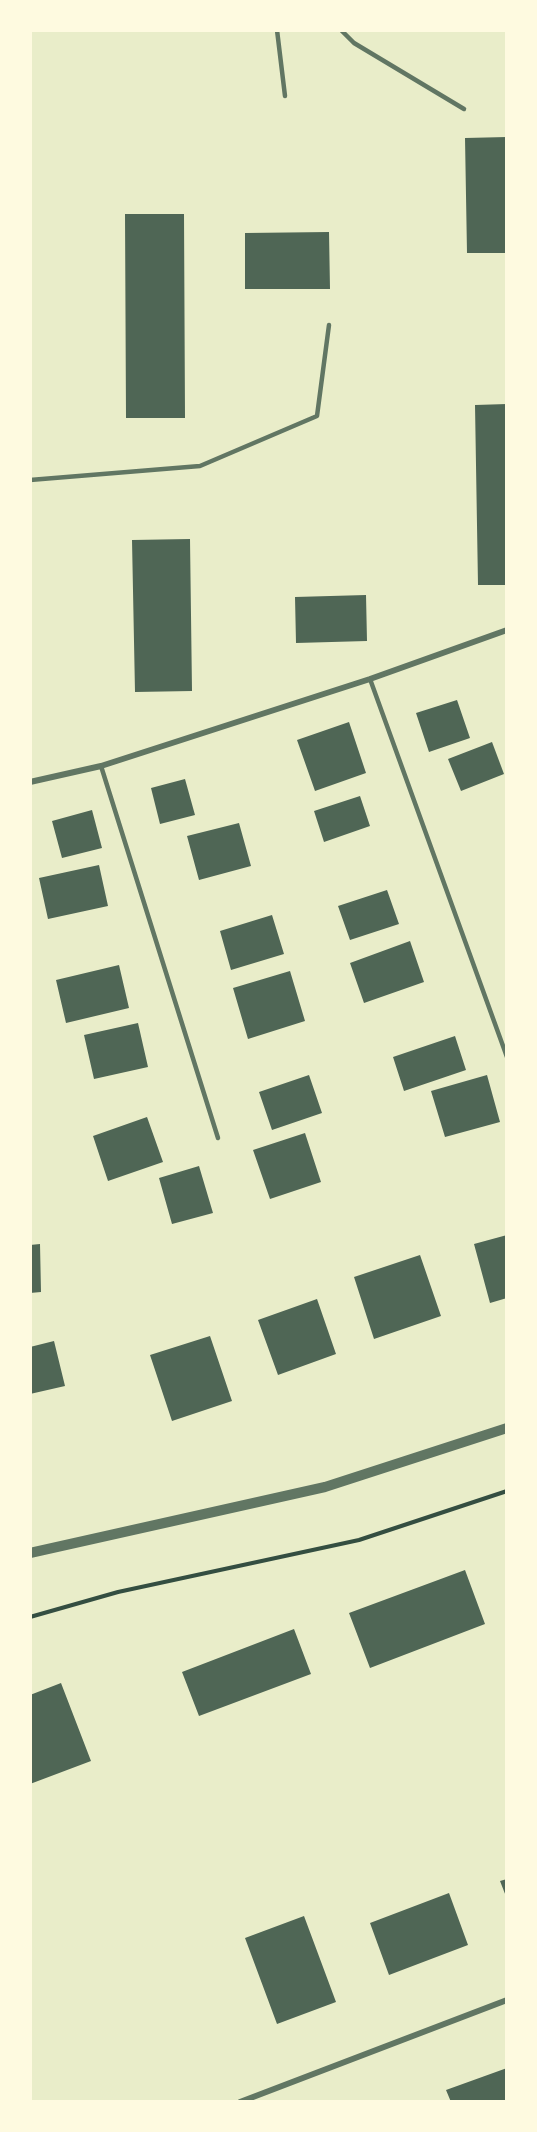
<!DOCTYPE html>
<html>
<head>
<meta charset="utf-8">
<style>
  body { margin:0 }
  #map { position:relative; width:537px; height:2132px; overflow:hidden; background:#e9edc9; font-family:Commissioner,sans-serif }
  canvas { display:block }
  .frame { position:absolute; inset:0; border:32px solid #fefae0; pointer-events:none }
</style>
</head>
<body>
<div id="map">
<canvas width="537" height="2132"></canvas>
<div class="frame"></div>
</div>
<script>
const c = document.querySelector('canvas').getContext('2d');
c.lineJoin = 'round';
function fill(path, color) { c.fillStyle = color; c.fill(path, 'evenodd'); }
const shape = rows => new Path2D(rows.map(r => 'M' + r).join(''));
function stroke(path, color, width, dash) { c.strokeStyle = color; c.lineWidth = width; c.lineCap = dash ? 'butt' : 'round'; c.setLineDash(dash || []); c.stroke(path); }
fill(shape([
  [507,137,507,253,467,253,465,138],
  [125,214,184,214,185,418,126,418],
  [329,232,330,289,245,289,245,233],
  [507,404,507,585,478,585,475,405],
  [190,539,192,691,135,692,132,540],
  [366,595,367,641,296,643,295,597],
  [457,700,470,738,429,752,416,713],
  [349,722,366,773,315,791,297,740],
  [492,742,504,774,461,791,448,759],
  [185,779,195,815,160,824,151,788],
  [360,796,370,826,324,842,314,811],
  [92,810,102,848,62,858,52,821],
  [239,823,251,866,199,880,187,836],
  [99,865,108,906,48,919,39,878],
  [387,890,399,924,350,940,338,906],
  [272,915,284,954,231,970,220,931],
  [410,941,424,982,364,1003,350,963],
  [119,965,129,1008,66,1023,56,980],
  [290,971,305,1021,248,1039,233,988],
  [138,1023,148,1067,94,1079,84,1035],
  [455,1036,466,1070,404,1091,393,1057],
  [309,1075,322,1113,272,1130,259,1092],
  [487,1075,500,1122,445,1137,431,1091],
  [147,1117,163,1162,108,1181,93,1136],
  [305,1133,321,1182,270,1199,253,1150],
  [199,1166,213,1213,172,1224,159,1178],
  [507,1235,507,1298,490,1303,474,1244],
  [40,1244,41,1292,30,1293,30,1245],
  [420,1255,441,1316,374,1339,354,1277],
  [317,1299,336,1354,278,1375,258,1320],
  [210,1336,232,1401,172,1421,150,1355],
  [54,1341,65,1386,30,1394,30,1347],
  [465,1570,485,1624,370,1668,349,1613],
  [294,1629,311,1674,199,1716,182,1672],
  [61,1683,91,1761,30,1784,30,1695],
  [507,1879,507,1899,500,1881],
  [449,1893,468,1945,389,1975,370,1923],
  [304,1916,336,2002,277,2024,245,1938],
  [507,2068,507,2102,451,2102,446,2090]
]), '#4f6655');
stroke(shape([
  [30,1617,118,1592,359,1540,507,1491]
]), '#344e41', 4);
stroke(shape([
  [277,30,285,96],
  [341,30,354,43,464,109],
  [30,480,200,466,317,416,329,325],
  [370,679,507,1057],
  [101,766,218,1138]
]), '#617663', 4.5);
stroke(shape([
  [30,782,101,766,370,679,507,630],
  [240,2102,507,2000]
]), '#617663', 6);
stroke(shape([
  [30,1553,325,1487,507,1428]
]), '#617663', 10);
</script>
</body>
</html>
